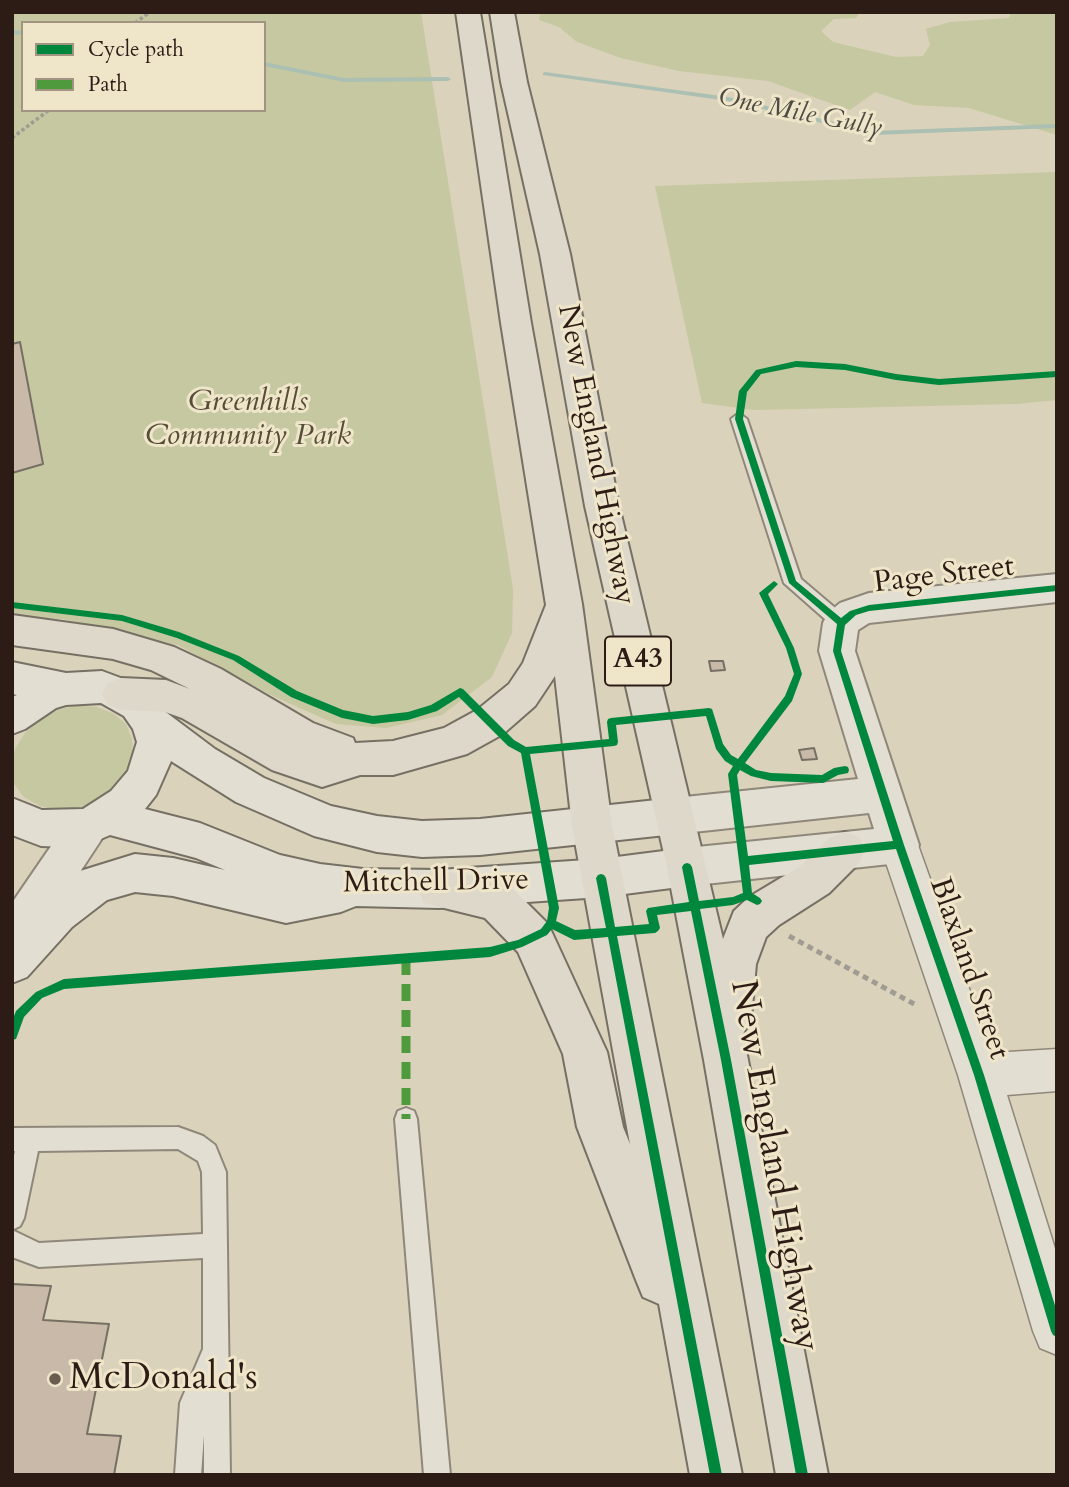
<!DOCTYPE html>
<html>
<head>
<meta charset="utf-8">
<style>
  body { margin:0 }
  #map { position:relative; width:1069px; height:1487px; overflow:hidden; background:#dad2ba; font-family:Cardo,serif }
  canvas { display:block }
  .frame { position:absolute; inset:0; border:14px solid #2d1c15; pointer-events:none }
  .legend { position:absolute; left:21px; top:21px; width:245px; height:91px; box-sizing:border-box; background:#efe6ca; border:2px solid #a19582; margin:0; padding:9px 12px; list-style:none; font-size:21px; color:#2d1c15 }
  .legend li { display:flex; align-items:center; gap:14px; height:35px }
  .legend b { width:35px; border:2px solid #a19582 }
</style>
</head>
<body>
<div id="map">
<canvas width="1069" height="1487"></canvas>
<div class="frame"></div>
<ul class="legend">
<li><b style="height:9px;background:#00873e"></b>Cycle path</li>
<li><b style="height:9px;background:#4f9a3d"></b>Path</li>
</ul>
</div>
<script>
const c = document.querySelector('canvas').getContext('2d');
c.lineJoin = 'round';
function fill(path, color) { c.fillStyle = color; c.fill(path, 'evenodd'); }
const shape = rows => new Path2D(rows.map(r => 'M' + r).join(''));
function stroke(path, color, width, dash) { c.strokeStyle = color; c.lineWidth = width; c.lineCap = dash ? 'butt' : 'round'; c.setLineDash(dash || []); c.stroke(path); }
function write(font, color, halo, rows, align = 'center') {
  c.font = font + ' Cardo,serif'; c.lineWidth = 6; c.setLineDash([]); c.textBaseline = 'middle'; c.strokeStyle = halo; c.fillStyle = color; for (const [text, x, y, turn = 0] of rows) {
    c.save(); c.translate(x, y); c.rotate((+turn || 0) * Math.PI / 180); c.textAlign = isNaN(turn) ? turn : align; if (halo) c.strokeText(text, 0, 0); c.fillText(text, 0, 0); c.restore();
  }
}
fill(shape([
  [12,12,421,12,513,589,512,633,492,677,442,715,386,728,336,724,275,697,178,645,63,619,12,616],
  [23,23,264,23,264,110,23,110],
  [541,12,860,12,856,18,834,19,821,31,833,42,896,57,923,56,930,45,926,29,950,22,1009,18,1011,12,1057,12,1057,135,969,108,914,105,875,92,850,110,768,81,679,71,621,58,577,42,559,27,539,20],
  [1057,172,1057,400,1016,404,754,410,702,403,655,186],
  [78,705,97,707,114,714,126,724,132,739,133,755,126,772,114,787,98,800,79,808,59,810,40,806,24,797,14,784,12,761,15,749,25,733,40,719,58,710]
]), '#c5c8a0');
fill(shape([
  [12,30,23,31,23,35,12,34,12,30],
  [264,62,344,78,448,77,451,79,448,81,344,82,264,66,264,62],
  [545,72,728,97,873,131,1057,124,1057,128,873,135,728,101,543,75,543,73,545,72]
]), '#abc0b3');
const building = shape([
  [20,342,43,464,12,473,12,344,20,342],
  [709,661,723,661,725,670,711,671,709,661],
  [814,748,817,759,802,760,799,750,814,748],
  [12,1284,51,1286,43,1320,109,1324,87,1434,121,1436,114,1475,12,1475,12,1284]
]);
fill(building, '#c8b9a9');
stroke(building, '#767064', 2);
const service = shape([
  [739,413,747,419,801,579,847,618,850,623,847,628,841,630,835,628,784,583,731,419,739,413],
  [406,1108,414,1111,417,1119,450,1475,424,1475,395,1119,398,1111,406,1108],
  [178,1127,203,1136,215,1145,226,1172,230,1475,204,1475,204,1435,201,1475,175,1475,180,1403,203,1349,203,1258,39,1267,12,1257,12,1230,39,1243,203,1234,202,1172,198,1161,178,1149,38,1151,24,1218,20,1226,12,1230,12,1164,15,1151,12,1152,12,1128,178,1127]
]);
const minor = shape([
  [899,827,913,833,918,845,992,1053,1057,1049,1057,1091,1007,1095,1057,1255,1057,1355,1040,1348,1033,1331,958,1075,880,845,885,833,899,827]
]);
const tertiary = shape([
  [1057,574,1057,602,869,623,858,630,855,651,919,845,913,858,899,863,687,886,673,880,667,867,673,854,687,848,874,829,869,813,675,834,661,829,655,816,661,803,675,798,858,779,819,651,823,623,828,613,840,603,869,593,1057,574],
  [87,809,101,814,107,827,101,840,27,953,12,959,12,903,73,814,87,809]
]);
const secondary = shape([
  [12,662,66,673,102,671,134,683,150,694,163,710,215,749,264,778,331,806,377,816,422,821,480,819,675,798,689,803,695,816,689,829,675,834,480,855,422,857,377,852,314,836,236,802,171,761,156,795,145,809,200,823,280,855,320,864,363,869,439,870,601,859,687,848,701,854,707,867,701,880,687,886,601,897,439,908,356,906,341,912,286,923,173,896,135,892,107,900,72,927,27,977,12,983,12,932,42,899,80,871,135,854,173,858,225,870,196,858,110,835,87,845,66,847,41,846,12,835,12,798,42,810,83,809,111,791,128,771,137,742,133,729,124,716,101,703,66,705,56,708,25,729,12,734,12,697,17,695,12,694,12,662]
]);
const trunk = shape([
  [456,12,480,12,531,323,582,604,612,825,742,1475,690,1475,659,1304,643,1297,636,1280,577,1127,563,1054,518,952,485,918,424,903,418,889,424,875,439,870,477,877,514,890,548,924,607,1052,623,1127,630,1144,572,825,555,676,535,706,503,734,467,754,393,775,360,775,322,787,272,770,182,718,165,712,121,710,108,705,102,694,108,683,121,678,166,680,190,689,151,670,113,659,12,645,12,615,113,629,174,647,221,669,313,723,353,738,355,743,393,741,444,728,477,710,509,684,523,663,546,605,501,323,456,12],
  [490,12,514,12,527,82,570,254,619,506,723,939,734,911,749,897,799,867,831,837,845,832,859,837,865,850,859,863,829,893,779,925,766,937,756,964,751,1018,743,1034,828,1475,776,1475,704,1060,667,867,585,506,540,254,501,82,490,12]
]);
stroke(service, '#8f887a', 4);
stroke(minor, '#8f887a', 3);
stroke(tertiary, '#8f887a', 4);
stroke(secondary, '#767064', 4);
stroke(trunk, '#767064', 4);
stroke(shape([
  [135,23,150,12],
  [12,138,49,110]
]), '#a19c93', 3.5, [3.5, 2.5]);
stroke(shape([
  [515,745,525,751,546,750],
  [525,751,534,798]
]), '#a19c93', 4.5, [5, 3.5]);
stroke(shape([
  [648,929,655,928,651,911,659,910],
  [789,936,916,1005]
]), '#a19c93', 5, [6, 4.5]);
fill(service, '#e2ded2');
fill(minor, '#e2ded2');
fill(tertiary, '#e2ded2');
fill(secondary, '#e2ded2');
fill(trunk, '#ddd8ca');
stroke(shape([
  [406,958,406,1119]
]), '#4f9a3d', 9, [17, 9]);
fill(shape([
  [796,361,845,364,896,374,939,379,1057,371,1057,377,939,385,896,380,845,370,796,367,761,374,747,392,743,419,796,581,841,618,850,611,869,605,1057,585,1057,591,869,611,856,615,845,625,841,651,904,845,984,1075,1057,1312,1057,1337,1053,1335,1051,1331,974,1075,896,849,749,865,752,893,760,898,762,901,760,904,757,905,747,900,733,905,700,909,731,1060,808,1475,796,1475,721,1060,691,911,657,915,660,928,658,931,655,933,617,936,722,1475,710,1475,608,937,574,940,552,929,547,935,522,947,490,957,64,989,42,998,24,1017,16,1039,12,1040,12,1021,16,1011,36,992,64,979,490,947,518,940,541,929,547,921,549,908,521,753,508,746,459,697,437,711,408,720,373,724,342,718,291,697,233,660,177,638,122,621,12,608,12,602,122,615,179,632,239,656,297,691,343,710,373,716,408,712,431,705,460,688,463,689,514,740,526,747,609,739,607,722,608,719,611,718,709,708,712,709,713,712,723,744,731,755,738,759,785,696,794,674,786,648,759,593,774,581,778,584,768,594,794,648,802,674,792,701,745,763,756,770,771,773,822,775,834,768,845,766,848,767,849,770,848,773,838,775,823,783,771,781,751,776,740,770,737,775,748,856,893,841,833,651,837,624,789,583,735,419,739,391,756,370,796,361],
  [706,716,716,749,725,761,733,766,728,774,743,893,733,897,699,901,692,867,690,864,687,863,684,864,682,867,689,902,648,908,646,911,649,924,615,927,606,878,604,875,601,874,598,875,596,878,606,928,575,930,556,921,559,908,530,754,614,746,617,745,618,742,616,725,706,716]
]), '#00873e');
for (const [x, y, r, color] of [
  [55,1379,7,"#6a5c4f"]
]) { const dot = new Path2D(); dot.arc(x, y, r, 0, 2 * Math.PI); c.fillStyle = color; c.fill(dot); stroke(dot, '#efe6ca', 2.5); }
write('italic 26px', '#4d4b44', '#efe6ca', [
  ["One Mile Gully",800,114,11]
]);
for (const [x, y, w] of [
  [638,661,66]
]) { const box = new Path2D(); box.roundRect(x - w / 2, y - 24.5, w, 49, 5); c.fillStyle = '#efe6ca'; c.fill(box); stroke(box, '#2d1c15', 2); }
write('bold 28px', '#2d1c15', null, [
  ["A43",638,661]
]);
write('italic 30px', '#564d38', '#efe6ca', [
  ["Greenhills",248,403],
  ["Community Park",248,437]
]);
write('30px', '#2d1c15', '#efe6ca', [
  ["New England Highway",595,455,79],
  ["Page Street",944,576,-7],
  ["Mitchell Drive",436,883,-1],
  ["Blaxland Street",968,969,71]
]);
write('37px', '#2d1c15', '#efe6ca', [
  ["New England Highway",773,1166,80]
]);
write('37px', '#2d1c15', '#efe6ca', [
  ["McDonald's",69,1379]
], 'left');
</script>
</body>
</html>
